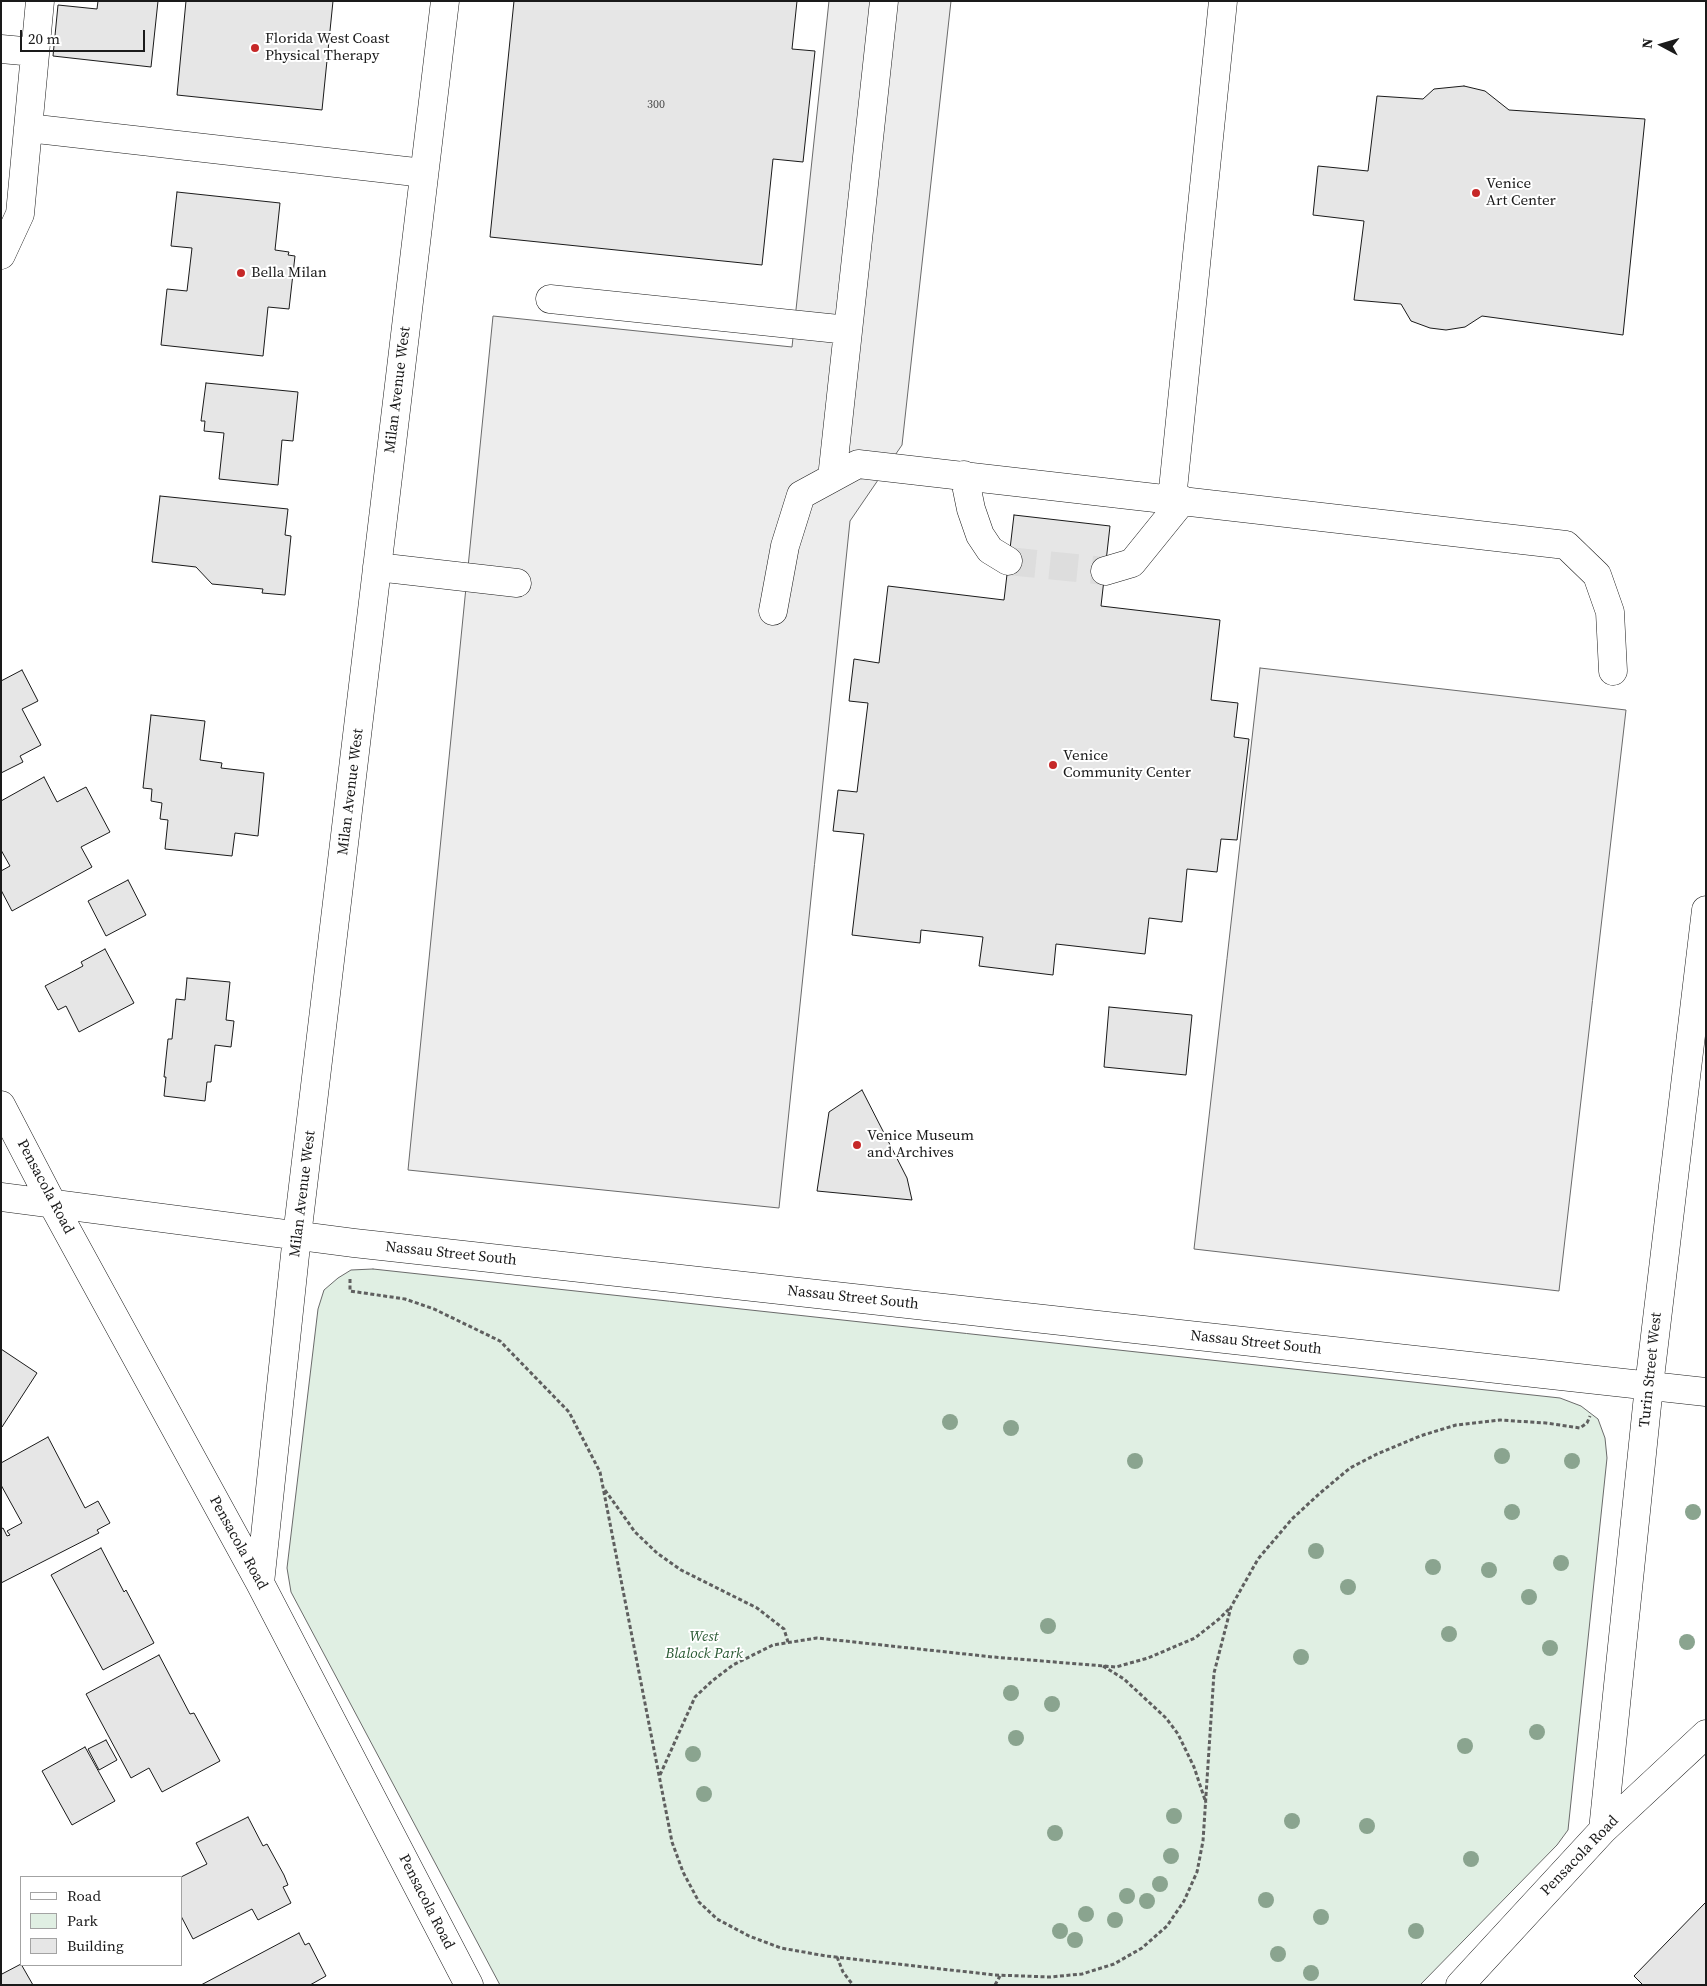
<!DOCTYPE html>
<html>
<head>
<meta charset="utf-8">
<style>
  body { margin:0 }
  #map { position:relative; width:1707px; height:1986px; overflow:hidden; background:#fff; font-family:"Source Serif 4",serif }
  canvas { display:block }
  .frame { position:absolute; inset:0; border:2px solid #1a1a1a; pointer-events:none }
  .legend { position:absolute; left:20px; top:1876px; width:162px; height:90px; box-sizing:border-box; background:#fff; border:1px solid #a3a3a3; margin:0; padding:6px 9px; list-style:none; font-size:15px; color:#1a1a1a }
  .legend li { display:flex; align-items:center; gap:10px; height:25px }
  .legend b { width:25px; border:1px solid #a3a3a3 }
  .north { position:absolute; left:1637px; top:20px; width:50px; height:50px; -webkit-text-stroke:4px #fff; paint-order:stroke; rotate:276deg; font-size:14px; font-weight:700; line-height:20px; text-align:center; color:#1a1a1a }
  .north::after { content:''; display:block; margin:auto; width:18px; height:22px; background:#1a1a1a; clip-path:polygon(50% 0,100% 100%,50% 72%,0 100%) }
  .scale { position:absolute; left:20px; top:30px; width:125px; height:22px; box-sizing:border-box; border:2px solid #1a1a1a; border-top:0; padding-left:6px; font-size:15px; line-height:18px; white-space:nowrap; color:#1a1a1a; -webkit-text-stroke:4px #fff; paint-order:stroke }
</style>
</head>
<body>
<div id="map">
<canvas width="1707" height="1986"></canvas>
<div class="frame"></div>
<ul class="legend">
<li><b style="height:6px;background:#fff"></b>Road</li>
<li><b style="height:14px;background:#e0efe3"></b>Park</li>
<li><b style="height:14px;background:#e6e6e6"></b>Building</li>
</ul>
<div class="north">N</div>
<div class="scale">20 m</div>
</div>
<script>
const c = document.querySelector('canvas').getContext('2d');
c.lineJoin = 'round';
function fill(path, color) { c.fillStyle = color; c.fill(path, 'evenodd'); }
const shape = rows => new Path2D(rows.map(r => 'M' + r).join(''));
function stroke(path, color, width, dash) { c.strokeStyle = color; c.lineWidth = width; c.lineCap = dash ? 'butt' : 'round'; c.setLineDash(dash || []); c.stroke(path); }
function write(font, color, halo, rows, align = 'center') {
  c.font = font + ' "Source Serif 4",serif'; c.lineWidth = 4; c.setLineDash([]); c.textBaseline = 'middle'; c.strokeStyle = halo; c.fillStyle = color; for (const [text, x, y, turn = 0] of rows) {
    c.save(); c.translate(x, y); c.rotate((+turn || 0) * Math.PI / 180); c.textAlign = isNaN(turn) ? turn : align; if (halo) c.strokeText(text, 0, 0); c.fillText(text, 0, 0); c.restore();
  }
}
const green = shape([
  [373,1269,1560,1398,1581,1406,1598,1419,1605,1438,1607,1458,1568,1830,1557,1845,1420,1985,500,1985,291,1592,287,1568,318,1309,324,1290,338,1278,351,1270,373,1269]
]);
fill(green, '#e0efe3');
stroke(green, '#6a6a6a', 1);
const parking = shape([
  [829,1,951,1,902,445,850,521,779,1208,408,1170,493,316,792,347,829,1],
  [1260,668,1626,710,1559,1291,1194,1249,1260,668]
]);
fill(parking, '#ededed');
stroke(parking, '#6a6a6a', 1);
const building = shape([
  [98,1,158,1,151,67,53,56,58,5,97,9,98,1],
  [186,1,333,1,322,110,177,95,186,1],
  [514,1,797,1,792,49,815,51,803,162,773,159,762,265,490,237,514,1],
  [1464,86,1485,91,1509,110,1645,119,1623,335,1482,316,1465,327,1446,330,1430,328,1411,321,1401,304,1354,300,1364,221,1313,215,1318,166,1368,171,1377,96,1423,99,1434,89,1464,86],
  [177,192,280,203,275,250,289,252,288,255,295,256,289,309,268,307,263,356,161,345,167,289,187,291,192,248,171,246,177,192],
  [206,383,298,392,293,441,282,440,278,485,219,479,224,433,204,431,205,421,201,421,206,383],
  [160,496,288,509,285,535,291,536,285,595,262,593,263,589,212,584,196,567,152,562,160,496],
  [1014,515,1110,526,1101,606,1220,620,1211,700,1238,703,1234,737,1249,739,1237,840,1221,839,1217,872,1187,869,1182,922,1149,918,1145,954,1056,944,1053,975,979,966,983,937,921,930,920,943,852,935,864,834,833,831,838,790,857,792,868,703,849,701,854,659,879,663,888,586,1004,600,1014,515],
  [22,670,38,701,22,709,41,745,20,756,23,762,1,773,1,681,22,670],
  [151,715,205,721,200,760,222,763,221,768,264,773,258,836,235,833,232,856,165,849,168,820,160,819,162,803,151,801,152,789,143,788,151,715],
  [44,777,57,802,86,787,110,832,81,847,92,867,12,911,1,890,1,871,10,866,1,850,1,801,44,777],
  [128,880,146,915,106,936,88,901,128,880],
  [105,949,134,1003,79,1032,66,1006,58,1010,45,986,83,966,81,962,105,949],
  [187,978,230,982,226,1020,234,1021,231,1047,215,1045,211,1082,207,1082,205,1101,164,1096,166,1077,164,1077,168,1039,172,1039,176,999,185,1000,187,978],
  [1109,1007,1192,1015,1186,1075,1104,1067,1109,1007],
  [862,1090,907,1178,912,1200,817,1191,829,1112,862,1090],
  [1,1349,37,1373,2,1427,1,1426,1,1349],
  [48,1437,85,1508,98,1501,110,1523,97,1530,99,1533,1,1583,1,1529,3,1528,7,1536,10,1535,7,1531,22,1523,1,1485,1,1463,48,1437],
  [101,1548,124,1592,126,1590,154,1643,103,1670,51,1575,101,1548],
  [159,1655,190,1714,194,1713,220,1761,162,1792,149,1768,131,1778,86,1694,159,1655],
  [106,1740,117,1760,99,1770,88,1749,106,1740],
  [85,1747,115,1801,72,1825,42,1771,85,1747],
  [248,1817,263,1846,267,1844,284,1875,288,1885,283,1887,291,1903,258,1920,252,1909,193,1939,181,1916,181,1877,207,1864,196,1843,248,1817],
  [1706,1902,1706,1985,1643,1985,1634,1976,1706,1902],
  [299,1933,305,1945,309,1943,326,1976,310,1985,201,1985,299,1933],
  [21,1964,33,1985,1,1985,1,1972,2,1974,21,1964]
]);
fill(building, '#e6e6e6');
stroke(building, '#1a1a1a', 1);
stroke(shape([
  [1008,561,1105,571]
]), '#ddd', 28, [28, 14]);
const minor = shape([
  [1,49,34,52],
  [28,128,424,173],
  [1,255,20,214,40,1],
  [550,299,848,330],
  [964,475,971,509,980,535,990,550,1008,561],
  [832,478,884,1],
  [1172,499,1223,1],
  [377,567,517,583],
  [1105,571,1132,563,1183,500],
  [773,611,785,546,801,495,858,464,1566,545,1597,575,1610,612,1613,671],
  [1,1105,52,1203,260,1583,469,1985],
  [1,1197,354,1243,1706,1392],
  [260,1583,297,1236,445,1],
  [1603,1830,1649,1386,1706,910],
  [1460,1985,1603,1830,1706,1734]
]);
stroke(minor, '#1a1a1a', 29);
stroke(shape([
  [350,1279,350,1291,405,1299,434,1309,500,1341,569,1412,600,1472,672,1842,683,1872,699,1902,717,1919,749,1936,781,1948,826,1956,995,1975,1050,1977,1082,1974,1114,1964,1142,1948,1167,1926,1184,1901,1197,1872,1203,1841,1214,1673,1231,1607,1258,1559,1292,1519,1319,1494,1350,1468,1377,1454,1420,1436,1456,1425,1500,1420,1546,1423,1580,1428,1587,1423,1590,1416],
  [605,1490,635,1532,657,1553,681,1570,757,1608,784,1629,788,1642],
  [1103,1666,1124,1679,1166,1718,1178,1734,1194,1767,1206,1803],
  [660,1775,695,1697,712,1681,733,1665,773,1645,817,1638,993,1657,1116,1667,1148,1658,1195,1638,1219,1619,1230,1608],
  [837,1957,843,1972,853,1985],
  [995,1985,1000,1976]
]), '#5f5f5f', 3, [4, 2.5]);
stroke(minor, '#fff', 28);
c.fillStyle = '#8aa48f';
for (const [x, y] of [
  [950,1422],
  [1011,1428],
  [1502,1456],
  [1135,1461],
  [1572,1461],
  [1512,1512],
  [1693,1512],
  [1316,1551],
  [1561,1563],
  [1433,1567],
  [1489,1570],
  [1348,1587],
  [1529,1597],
  [1048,1626],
  [1449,1634],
  [1687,1642],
  [1550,1648],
  [1301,1657],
  [1011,1693],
  [1052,1704],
  [1537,1732],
  [1016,1738],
  [1465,1746],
  [693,1754],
  [704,1794],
  [1174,1816],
  [1292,1821],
  [1367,1826],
  [1055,1833],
  [1171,1856],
  [1471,1859],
  [1160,1884],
  [1127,1896],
  [1266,1900],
  [1147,1901],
  [1086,1914],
  [1321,1917],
  [1115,1920],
  [1060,1931],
  [1416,1931],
  [1075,1940],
  [1278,1954],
  [1311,1973]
]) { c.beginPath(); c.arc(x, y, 8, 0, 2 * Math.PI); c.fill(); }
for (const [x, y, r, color] of [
  [255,48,5,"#c62828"],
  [1476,193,5,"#c62828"],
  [241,273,5,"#c62828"],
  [1053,765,5,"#c62828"],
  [857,1145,5,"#c62828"]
]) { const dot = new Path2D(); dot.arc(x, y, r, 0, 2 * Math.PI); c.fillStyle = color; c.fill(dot); stroke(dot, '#fff', 2); }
write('12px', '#4d4d4d', null, [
  ["300",656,105]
]);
write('15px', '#1a1a1a', '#fff', [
  ["Florida West Coast",265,39],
  ["Physical Therapy",265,56],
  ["Venice",1486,184],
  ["Art Center",1486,201],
  ["Bella Milan",251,273],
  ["Venice",1063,756],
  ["Community Center",1063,773],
  ["Venice Museum",867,1136],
  ["and Archives",867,1153]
], 'left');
write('15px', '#1a1a1a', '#fff', [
  ["Milan Avenue West",398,390,-83],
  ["Milan Avenue West",351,792,-83],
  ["Pensacola Road",45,1187,62],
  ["Milan Avenue West",303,1194,-83],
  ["Nassau Street South",451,1254,6],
  ["Nassau Street South",853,1298,6],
  ["Nassau Street South",1256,1343,6],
  ["Turin Street West",1651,1370,-84],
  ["Pensacola Road",238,1543,61],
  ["Pensacola Road",1580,1856,-46],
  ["Pensacola Road",426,1902,63]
]);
write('italic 15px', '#2b5a34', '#fff', [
  ["West",704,1637],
  ["Blalock Park",704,1654]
]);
</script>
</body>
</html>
